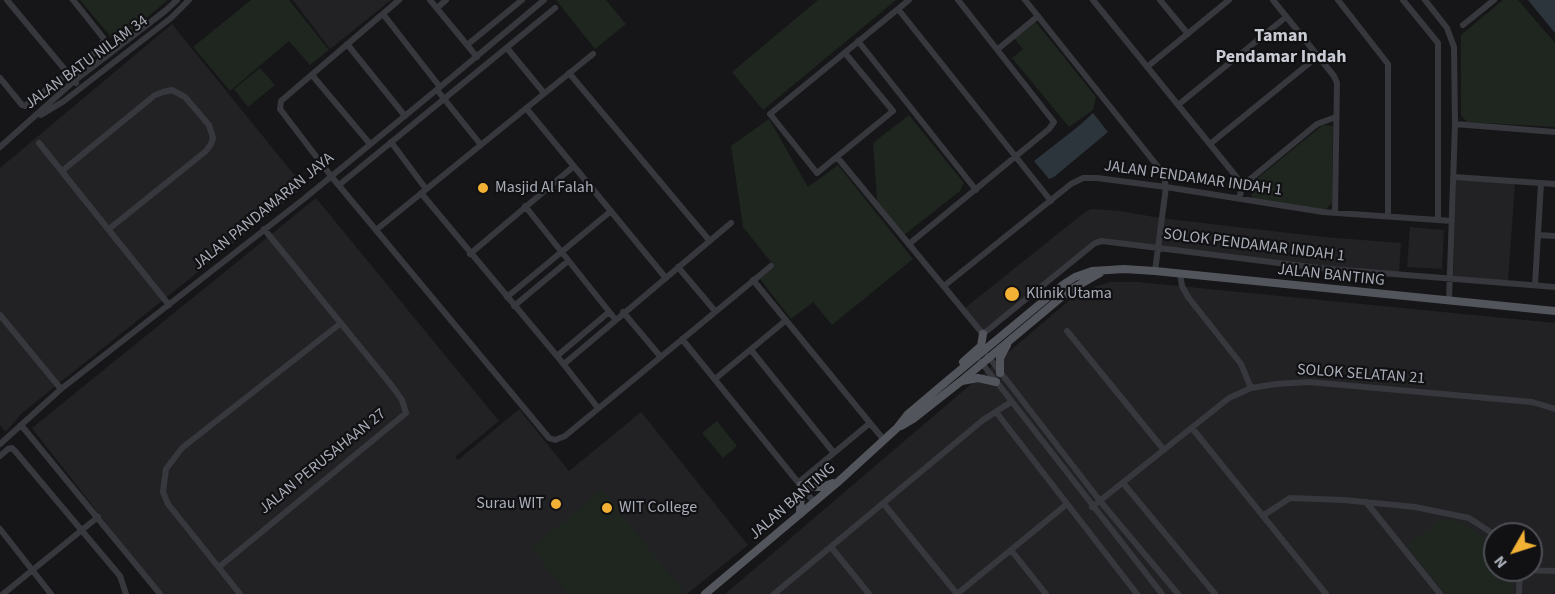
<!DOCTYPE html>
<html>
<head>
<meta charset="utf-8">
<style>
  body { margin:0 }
  #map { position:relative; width:1555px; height:594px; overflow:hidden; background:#161618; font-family:"Source Sans 3",sans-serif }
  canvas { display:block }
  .north { position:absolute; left:1483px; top:522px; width:60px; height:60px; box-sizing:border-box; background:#111113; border:2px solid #4d4f55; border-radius:50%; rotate:231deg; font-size:16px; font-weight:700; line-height:24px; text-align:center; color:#a8adb8 }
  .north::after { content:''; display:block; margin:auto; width:21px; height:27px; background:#f2b134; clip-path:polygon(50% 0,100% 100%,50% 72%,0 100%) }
</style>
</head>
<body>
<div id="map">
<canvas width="1555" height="594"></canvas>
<div class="north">N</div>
</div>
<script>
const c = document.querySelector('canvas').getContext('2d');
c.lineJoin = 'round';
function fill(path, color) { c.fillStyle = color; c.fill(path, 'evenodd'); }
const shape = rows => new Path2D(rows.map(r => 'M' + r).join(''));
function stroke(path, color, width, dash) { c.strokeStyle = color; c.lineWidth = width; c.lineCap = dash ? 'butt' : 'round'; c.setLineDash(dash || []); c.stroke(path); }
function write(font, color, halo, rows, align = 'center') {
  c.font = font + ' "Source Sans 3",sans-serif'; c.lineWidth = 4.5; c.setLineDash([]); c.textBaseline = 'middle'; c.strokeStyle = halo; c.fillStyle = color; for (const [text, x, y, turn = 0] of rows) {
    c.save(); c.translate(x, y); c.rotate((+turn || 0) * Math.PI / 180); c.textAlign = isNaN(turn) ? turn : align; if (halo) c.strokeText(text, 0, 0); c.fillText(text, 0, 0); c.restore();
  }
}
fill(shape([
  [293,0,391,0,330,49],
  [172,24,304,187,22,413,6,432,0,425,0,168],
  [1456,180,1515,183,1508,281,1453,277],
  [316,198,499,421,455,457,458,460,519,409,569,471,641,412,748,545,687,594,161,594,32,428],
  [1092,209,1120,211,1160,218,1324,237,1401,243,1399,272,1317,265,1101,239,983,330,965,308,1085,212],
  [1410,227,1444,230,1442,269,1407,267],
  [1110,282,1138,282,1555,323,1555,594,725,594,1079,292],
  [1495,534,1531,534,1531,570,1495,570]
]), '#222225');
fill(shape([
  [80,0,168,0,116,43],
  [251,0,289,0,329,50,310,65,289,41,230,91,193,47],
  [556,0,606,0,626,24,595,49],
  [818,0,896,0,763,110,732,72],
  [1503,0,1518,0,1555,43,1555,127,1467,122,1461,115,1461,35],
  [1035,21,1096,97,1093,110,1069,127,1012,58,1023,49,1014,38],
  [260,68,275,85,248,107,234,89],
  [909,115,964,183,960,191,904,235,877,201,873,143],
  [769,119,808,187,838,165,913,259,832,325,813,302,791,319,760,279,775,267,743,227,731,146],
  [1323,125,1333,126,1332,203,1325,210,1253,200,1249,185],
  [717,421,737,446,723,458,702,433],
  [602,490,684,592,681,594,568,594,531,548],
  [1442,518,1464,524,1488,540,1495,548,1495,570,1510,570,1513,577,1513,594,1445,594,1407,546]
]), '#1e261f');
fill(shape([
  [1528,0,1555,0,1555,33],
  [1093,113,1108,132,1054,177,1049,179,1034,161,1080,125]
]), '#2c353c');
stroke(shape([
  [7,0,76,83],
  [399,0,281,101,280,109,331,176,549,438,555,440,565,436,771,266],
  [430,0,477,57],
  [1025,0,1163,173,1166,187,1155,271],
  [1093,0,1243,185,1239,198],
  [1160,0,1188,34],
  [1273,0,1334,76,1337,83,1335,212],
  [1338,0,1388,64,1388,215],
  [1403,0,1438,43,1438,219],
  [1425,0,1447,28,1454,47,1455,124,1449,301],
  [437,8,446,0],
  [898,9,1051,201],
  [383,14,440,87],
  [1463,25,1494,0],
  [858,41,976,190],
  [347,44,405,116],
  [467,45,522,0],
  [507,48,544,93],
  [998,49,1038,16],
  [845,53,893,111,817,173,770,114,909,0],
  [1147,67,1229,0],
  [569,73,709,240],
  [312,75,370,144],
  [0,78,22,105,25,106,101,48,104,39,101,35,73,0],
  [437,90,481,145],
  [1178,105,1286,17],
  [526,108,665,277],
  [41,115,64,101,171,18,189,0],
  [1455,124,1555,132],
  [391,142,426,189],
  [39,143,169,305],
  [1210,144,1318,56],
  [0,147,74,81,165,11,177,0],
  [837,157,983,334,1095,243,1102,241,1319,268,1555,287],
  [62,171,155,95,163,92,172,90,185,97,209,125,213,138,211,144,206,151,109,229],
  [1454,177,1555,184],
  [339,185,555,8],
  [1243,185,1317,124,1336,117],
  [421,193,557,356,598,408],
  [525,206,615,319],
  [376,230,593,54],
  [1538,235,1555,236],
  [909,244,1049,129,1054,122,958,0],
  [470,254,574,166],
  [678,267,715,311],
  [1180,274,1182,286,1188,297,1241,364,1251,388],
  [753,280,870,423,799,482],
  [1535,285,1541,183],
  [944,286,1071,184,1083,178,1097,178,1166,187,1323,212,1452,221],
  [507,297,611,211],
  [514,306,568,261],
  [623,312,660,356],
  [0,315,61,389],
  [1067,331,1164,450],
  [682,339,814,502],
  [751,350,834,453],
  [557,356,609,312],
  [988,356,1100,501,1178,594],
  [981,362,1162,594],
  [564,364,731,223],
  [715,379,785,321],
  [996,412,1137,594],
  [870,423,884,440],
  [21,425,160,594],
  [1192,428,1326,594],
  [0,444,61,389,305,198,440,87,544,0],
  [0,456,8,449,12,448,15,451,120,576,126,594],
  [1123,483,1215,594],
  [1366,502,1440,594],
  [883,503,957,594],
  [1092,507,1229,398,1251,388,1276,384,1309,382,1532,402,1555,409],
  [1264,515,1290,498,1344,500,1415,507,1469,518,1495,535],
  [0,529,51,594],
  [831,547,869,594],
  [1011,550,1046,594],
  [219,567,406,413,402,400,392,386,264,229],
  [1520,570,1555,571],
  [3,594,98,517],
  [240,594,168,504,163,492,166,469,182,448,341,323],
  [774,594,983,420,1011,402],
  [957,594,1067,504],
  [1519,594,1520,570]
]), '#37383d', 6);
stroke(shape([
  [963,362,981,346,983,334],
  [1000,373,1000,358,1007,345],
  [962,381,978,378,996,382],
  [901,426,913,419,960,382,1070,290,1100,273],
  [802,487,822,487,833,483],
  [800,514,801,485],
  [705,594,838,482,897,428,908,414,947,381,1064,284,1075,277,1092,271,1124,269,1155,271,1555,311]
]), '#53555c', 8);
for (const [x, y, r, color] of [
  [483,188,6,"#f2b134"],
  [1012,294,8,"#f2b134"],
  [556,504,6,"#f2b134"],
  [607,508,6,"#f2b134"]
]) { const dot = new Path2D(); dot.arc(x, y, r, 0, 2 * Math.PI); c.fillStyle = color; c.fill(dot); stroke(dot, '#111113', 2); }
write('16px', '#a8adb8', '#111113', [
  ["JALAN BATU NILAM 34",87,63,-36],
  ["JALAN PENDAMAR INDAH 1",1193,179,8],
  ["JALAN PANDAMARAN JAYA",264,212,-39],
  ["SOLOK PENDAMAR INDAH 1",1254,246,7],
  ["JALAN BANTING",1331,276,6],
  ["SOLOK SELATAN 21",1361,375,4],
  ["JALAN PERUSAHAAN 27",323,462,-39],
  ["JALAN BANTING",793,502,-41]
]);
write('16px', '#a8adb8', '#111113', [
  ["Masjid Al Falah",495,188],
  ["Klinik Utama",1026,294],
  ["Surau WIT",544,504,"right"],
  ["WIT College",619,508]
], 'left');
write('bold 18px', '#c9ccd4', '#111113', [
  ["Taman",1281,37],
  ["Pendamar Indah",1281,58]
]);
</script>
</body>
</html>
